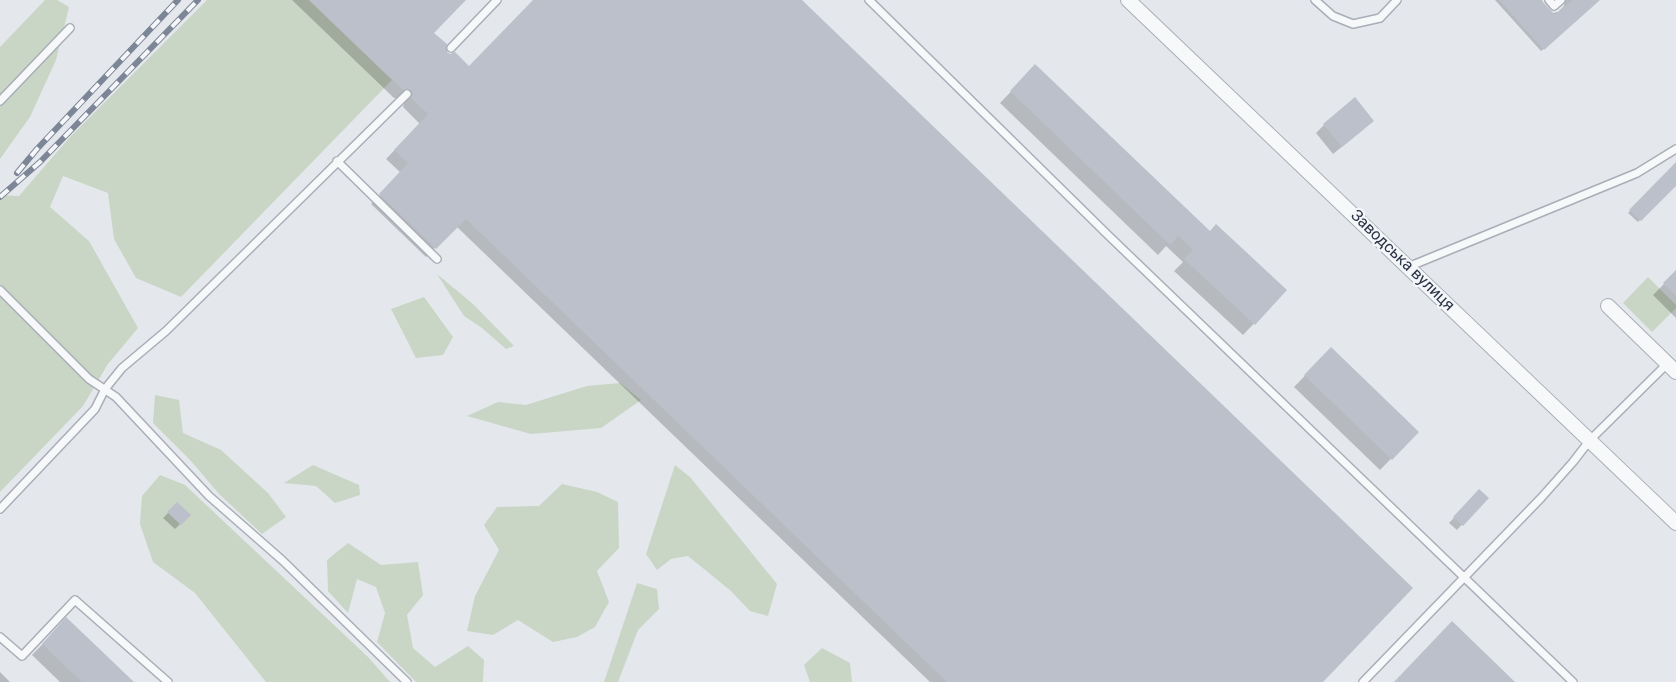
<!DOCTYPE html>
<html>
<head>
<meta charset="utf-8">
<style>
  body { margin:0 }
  canvas { display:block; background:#e4e7ec }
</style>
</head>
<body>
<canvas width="1676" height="682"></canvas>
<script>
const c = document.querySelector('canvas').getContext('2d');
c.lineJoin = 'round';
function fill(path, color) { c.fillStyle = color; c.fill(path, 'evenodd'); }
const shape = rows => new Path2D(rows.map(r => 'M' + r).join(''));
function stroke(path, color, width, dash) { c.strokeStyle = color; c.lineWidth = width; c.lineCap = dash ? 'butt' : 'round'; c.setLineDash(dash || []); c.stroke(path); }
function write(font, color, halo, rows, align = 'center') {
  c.font = font + ' Roboto,sans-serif'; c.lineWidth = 4.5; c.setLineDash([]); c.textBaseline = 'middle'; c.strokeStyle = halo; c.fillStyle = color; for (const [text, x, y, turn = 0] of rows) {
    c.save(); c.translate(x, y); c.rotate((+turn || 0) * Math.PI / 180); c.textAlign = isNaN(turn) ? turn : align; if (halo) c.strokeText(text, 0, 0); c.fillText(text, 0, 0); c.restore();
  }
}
fill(shape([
  [45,0,57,0,69,7,56,60,30,117,0,159,0,47],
  [207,0,309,0,392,80,181,297,136,278,114,239,108,193,63,176,50,207,89,241,138,328,108,364,83,406,0,492,0,195,19,196,70,137],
  [437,274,473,304,514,346,506,349,482,328,464,316],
  [1648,277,1676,305,1676,308,1652,332,1623,303],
  [424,297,453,337,443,355,416,358,391,309],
  [620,383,641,400,601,428,531,434,467,416,498,402,526,405,587,386],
  [155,395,179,400,183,433,221,450,268,493,286,517,262,534,219,494,191,461,153,423],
  [313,465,359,485,360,495,335,503,316,486,284,483],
  [675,465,690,477,777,584,768,616,750,611,731,591,688,556,671,559,657,570,646,554],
  [160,475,185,485,368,657,390,682,266,682,195,593,153,562,140,524,142,496],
  [562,484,597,492,618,502,619,548,597,571,609,602,595,627,577,637,553,642,518,620,493,635,467,631,475,596,499,550,484,525,497,507,539,506],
  [348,543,381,565,418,562,423,595,407,615,413,648,435,667,468,646,484,660,483,682,416,682,377,642,385,613,376,587,357,579,348,613,328,591,327,560],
  [637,583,657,589,659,609,638,630,618,682,604,682],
  [822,648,850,663,852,682,810,682,804,665]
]), '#c9d6c5');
fill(shape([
  [292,0,464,0,432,33,445,52,469,68,535,0,800,0,1321,682,930,682,456,226,426,257,371,204,401,173,386,159,420,124,403,107,404,103,402,98,394,98],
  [1495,0,1542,0,1543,4,1552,13,1558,12,1564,6,1564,0,1599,0,1541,51],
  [1035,67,1209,233,1285,291,1243,335,1174,271,1183,262,1166,246,1158,255,1000,103],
  [1324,125,1364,129,1333,154,1316,133],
  [1676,165,1676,184,1638,222,1628,213],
  [1676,272,1676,318,1653,295],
  [1331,349,1417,432,1380,470,1294,387],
  [1479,492,1486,498,1457,530,1449,523],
  [177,504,189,515,175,529,163,518],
  [66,620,131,682,60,682,32,655],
  [0,672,10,682,0,682]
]), '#0003');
fill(shape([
  [309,0,466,0,434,33,447,44,447,52,450,54,455,52,469,66,533,0,802,0,1413,588,1323,682,947,682,466,219,436,249,379,194,408,163,394,150,428,114,411,98,413,93,411,90,403,90],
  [1499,0,1541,0,1555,15,1573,0,1600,0,1544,50],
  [1035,64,1210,231,1216,224,1287,290,1255,325,1184,259,1193,250,1178,236,1170,245,1010,91],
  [1355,97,1374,121,1342,147,1323,124],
  [1676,162,1676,186,1641,221,1629,210],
  [1676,270,1676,296,1663,283],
  [1331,347,1419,432,1392,460,1304,375],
  [1479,489,1489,498,1463,526,1453,517],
  [177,502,191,515,181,525,167,512],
  [66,617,134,682,82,682,42,644],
  [1452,621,1515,682,1394,682]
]), '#bbc0ca');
const lane = shape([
  [869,0,1110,237,1573,682],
  [1315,0,1333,16,1353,24,1380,18,1397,0],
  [1549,0,1554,6,1561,0],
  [451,48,497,0],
  [0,101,70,28],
  [337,161,437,259],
  [1408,267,1637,173,1676,149],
  [0,290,89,379,116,397,209,496,282,560,407,682],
  [0,509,95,409,105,389,122,368,166,331,407,94],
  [0,637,22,656,75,600,168,682],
  [1363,682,1541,498,1573,462,1590,440,1667,364]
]);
const street = shape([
  [1128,0,1676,523],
  [1608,306,1676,372]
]);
stroke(lane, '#a9aeb7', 10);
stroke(street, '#a9aeb7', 16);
stroke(lane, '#f7f8fa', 7);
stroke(street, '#f7f8fa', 14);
const rail = shape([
  [17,173,37,149,178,0],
  [0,197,40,162,198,0]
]);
stroke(rail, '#7d8696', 6);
stroke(rail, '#f4f6f9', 4, [11]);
write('16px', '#2b3445', '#f4f6f9', [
  ["Заводська вулиця",1402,261,44]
]);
</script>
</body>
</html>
